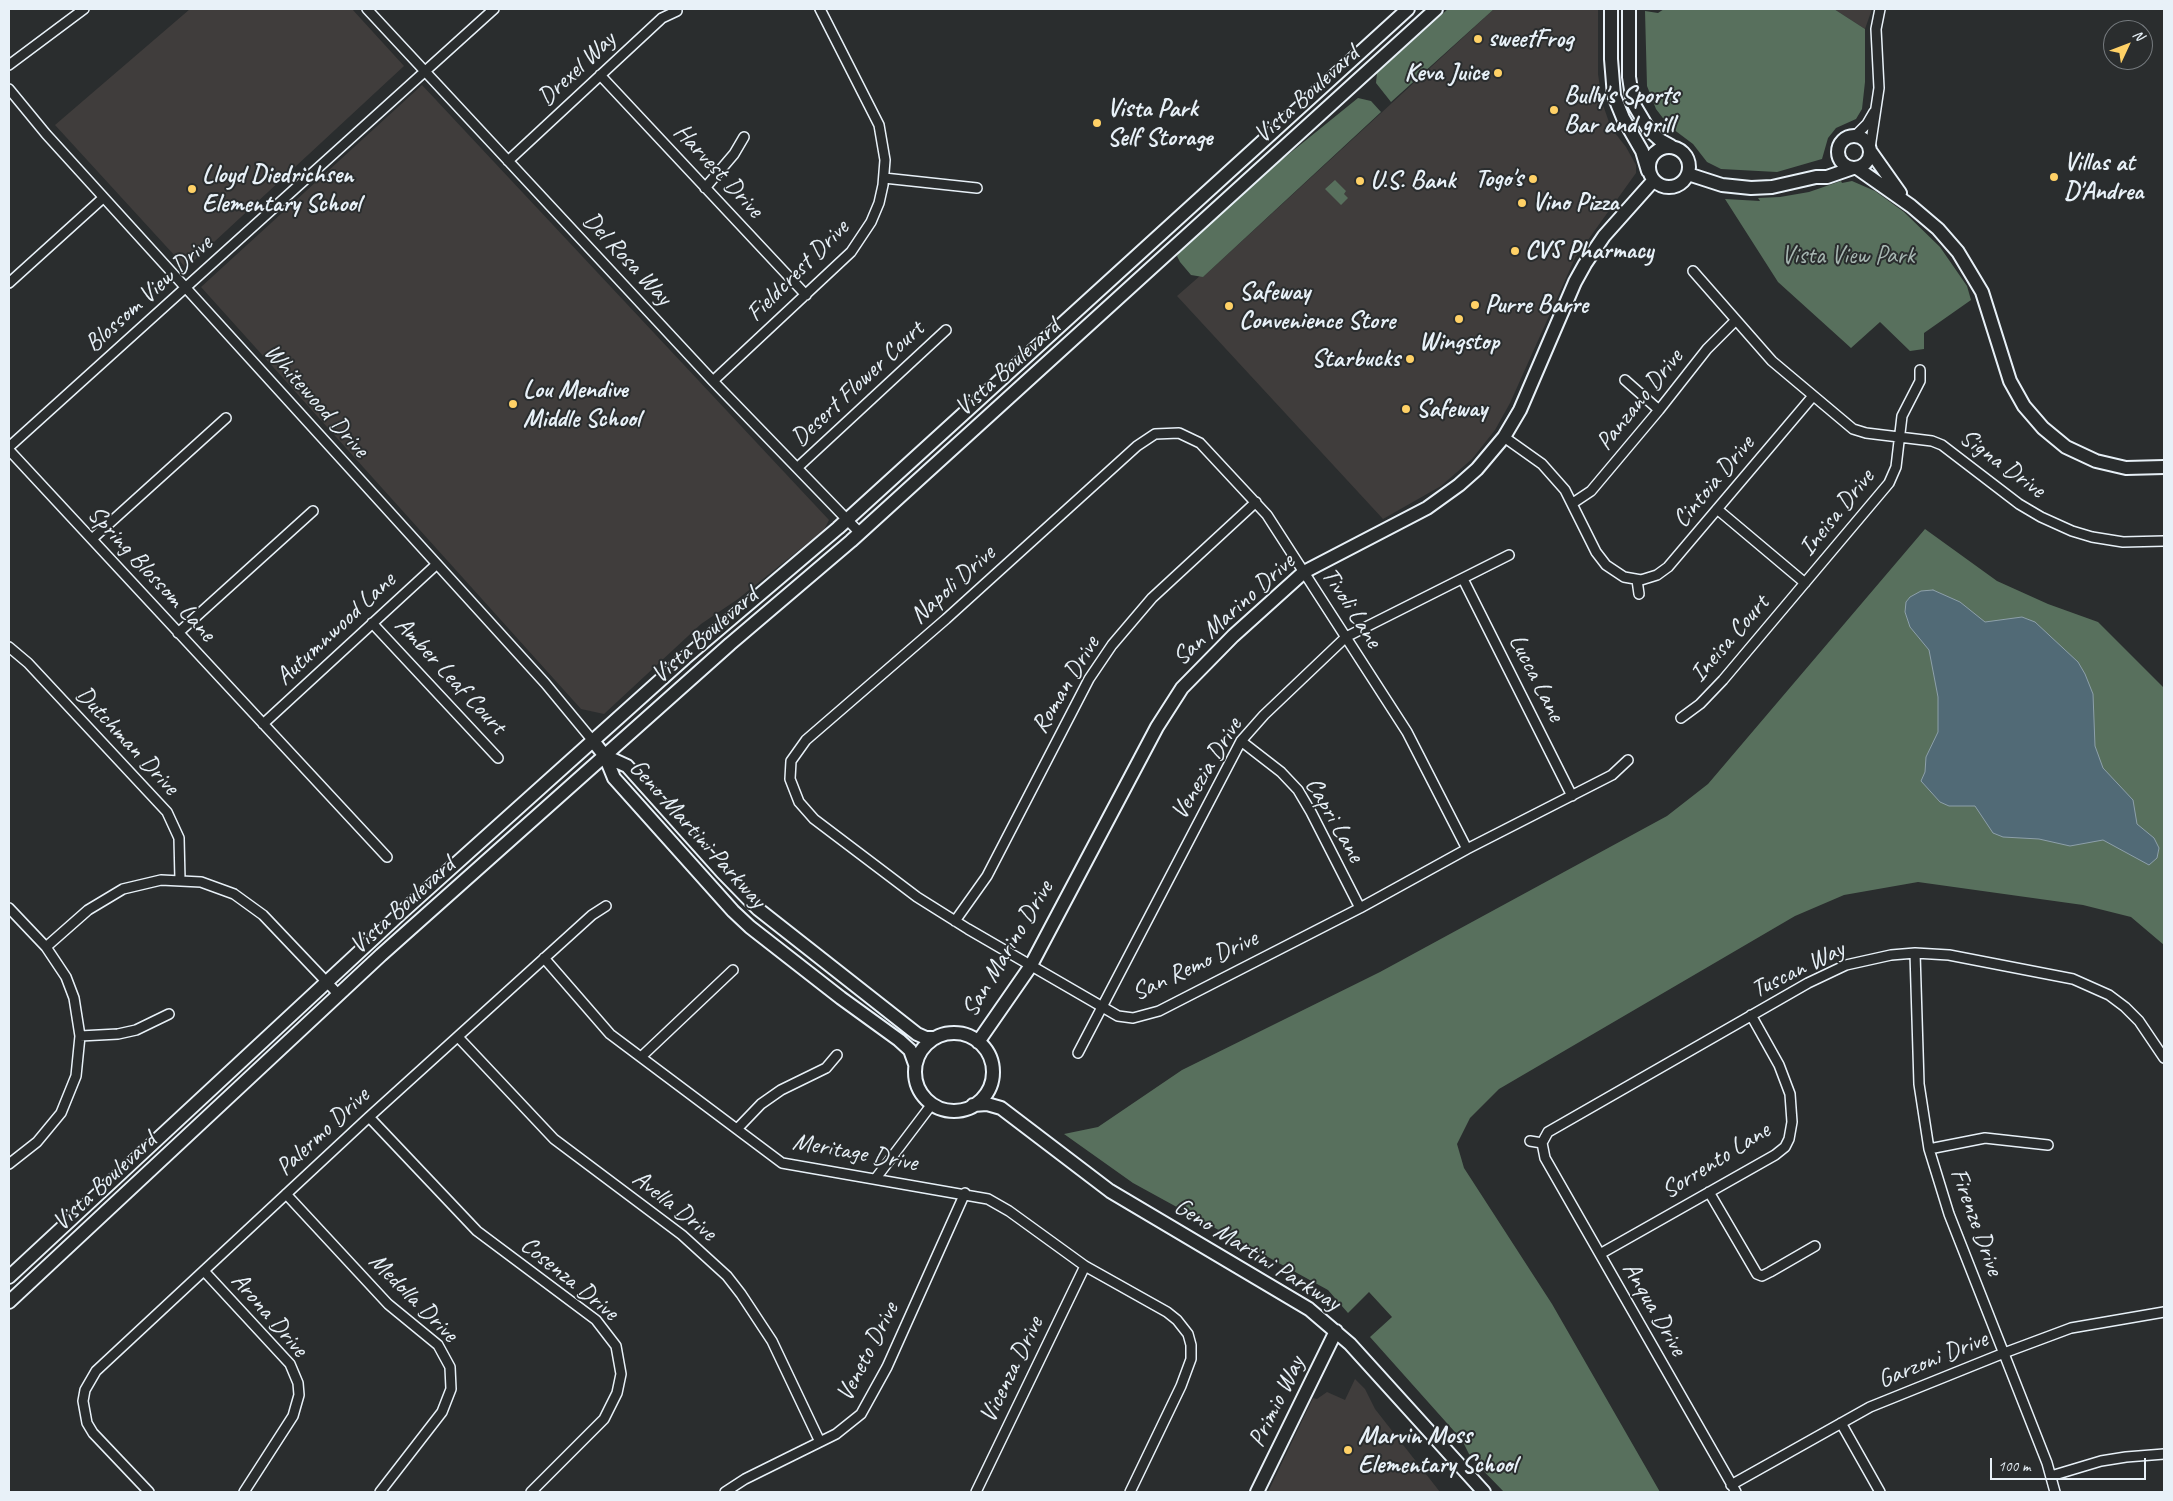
<!DOCTYPE html>
<html>
<head>
<meta charset="utf-8">
<style>
  body { margin:0 }
  #map { position:relative; width:2173px; height:1501px; overflow:hidden; background:#2a2d2e; font-family:Caveat,sans-serif }
  canvas { display:block }
  .frame { position:absolute; inset:0; border:10px solid #e8f1f8; pointer-events:none }
  .north { position:absolute; left:2103px; top:20px; width:50px; height:50px; box-sizing:border-box; background:#2a2d2e; border:1px solid #767b7f; border-radius:50%; rotate:47deg; font-size:14px; font-weight:700; line-height:20px; text-align:center; color:#e8f1f8 }
  .north::after { content:''; display:block; margin:auto; width:18px; height:22px; background:#ffd166; clip-path:polygon(50% 0,100% 100%,50% 72%,0 100%) }
  .scale { position:absolute; left:1990px; top:1458px; width:156px; height:22px; box-sizing:border-box; border:2px solid #e8f1f8; border-top:0; padding-left:6px; font-size:15px; line-height:18px; white-space:nowrap; color:#e8f1f8; -webkit-text-stroke:4px #2a2d2e; paint-order:stroke }
</style>
</head>
<body>
<div id="map">
<canvas width="2173" height="1501"></canvas>
<div class="frame"></div>
<div class="north">N</div>
<div class="scale">100 m</div>
</div>
<script>
const c = document.querySelector('canvas').getContext('2d');
c.lineJoin = 'round';
function fill(path, color) { c.fillStyle = color; c.fill(path, 'evenodd'); }
const shape = rows => new Path2D(rows.map(r => 'M' + r).join(''));
function stroke(path, color, width, dash) { c.strokeStyle = color; c.lineWidth = width; c.lineCap = dash ? 'butt' : 'round'; c.setLineDash(dash || []); c.stroke(path); }
function write(font, color, halo, rows, align = 'center') {
  c.font = font + ' Caveat,sans-serif'; c.lineWidth = 4; c.setLineDash([]); c.textBaseline = 'middle'; c.strokeStyle = halo; c.fillStyle = color; for (const [text, x, y, turn = 0] of rows) {
    c.save(); c.translate(x, y); c.rotate((+turn || 0) * Math.PI / 180); c.textAlign = isNaN(turn) ? turn : align; if (halo) c.strokeText(text, 0, 0); c.fillText(text, 0, 0); c.restore();
  }
}
fill(shape([
  [190,9,352,9,404,66,186,268,55,125],
  [1494,9,1598,9,1598,74,1602,102,1611,128,1626,147,1636,165,1636,173,1575,258,1510,403,1495,430,1472,459,1441,486,1383,519,1177,296,1201,275,1203,277],
  [1834,9,1872,9,1865,29],
  [422,85,829,520,824,530,738,599,701,624,604,714,581,709,201,287],
  [1355,1379,1365,1389,1375,1409,1440,1492,1268,1492,1313,1398,1317,1399,1327,1392,1345,1400]
]), '#403d3c');
fill(shape([
  [1448,9,1494,9,1391,102,1376,83,1377,73],
  [1664,9,1834,9,1865,29,1865,82,1862,109,1856,119,1836,128,1828,138,1822,159,1777,172,1721,169,1707,162,1693,144,1669,126,1656,109,1647,86,1645,11,1658,13],
  [1358,98,1371,101,1381,112,1203,277,1191,275,1180,262,1177,256,1180,251,1258,179],
  [1335,180,1346,191,1344,194,1348,198,1341,205,1325,189],
  [1841,181,1842,183,1852,181,1875,191,1904,212,1940,247,1967,286,1971,300,1924,333,1924,349,1910,351,1880,322,1851,348,1778,282,1725,199,1760,201,1758,198,1780,197,1809,192],
  [1925,529,1997,581,2048,604,2098,622,2164,688,2164,945,2131,917,2083,905,1918,882,1844,895,1795,916,1499,1089,1470,1118,1457,1144,1464,1168,1552,1304,1660,1492,1504,1492,1471,1458,1462,1440,1370,1337,1392,1317,1369,1292,1348,1313,1328,1290,1133,1183,1064,1134,1098,1127,1182,1070,1380,972,1667,816,1708,784]
]), '#58705d');
const water = shape([
  [1933,590,1960,602,1985,622,2022,617,2035,622,2078,662,2085,674,2093,694,2095,746,2103,768,2133,800,2137,824,2154,838,2159,848,2157,858,2149,865,2103,840,2070,846,2039,839,2003,837,1993,833,1975,806,1949,806,1940,802,1921,781,1925,772,1926,757,1938,732,1938,697,1929,650,1910,627,1905,612,1906,602,1910,597,1921,591,1933,590]
]);
fill(water, '#516a76');
stroke(water, '#8da0aa', 1);
const street = shape([
  [367,9,713,381,860,533],
  [9,65,84,9],
  [600,75,806,295],
  [9,89,46,134,545,683,593,741],
  [1855,136,1867,124,1874,112],
  [1870,148,1879,88,1876,29,1880,9],
  [508,161,662,18,677,11],
  [884,178,977,188],
  [705,188,734,154,744,137],
  [1693,271,1772,361,1853,429,1866,433,1932,441,1942,445,2019,504,2041,517,2072,531,2092,537,2123,542,2164,541],
  [9,283,103,198],
  [1625,380,1659,410],
  [713,381,851,252,871,222,879,203,883,185,885,160,879,125,820,9],
  [1504,437,1542,464,1565,490,1596,552,1606,565,1624,577,1641,580,1657,575,1668,567,1813,396],
  [9,447,494,9],
  [9,450,387,857],
  [797,468,946,330],
  [1573,503,1591,491,1659,410,1707,349,1736,320],
  [1717,509,1805,583],
  [92,539,226,418],
  [1463,579,1572,796],
  [1637,580,1639,594],
  [372,623,498,758],
  [178,633,313,511],
  [9,647,28,663,167,812,179,838,180,880],
  [1681,718,1700,704,1723,680,1889,483,1896,467,1902,416,1920,381,1920,370],
  [263,724,437,564],
  [1241,741,1281,772,1298,790,1311,812,1360,908],
  [1467,849,1407,732,1267,515,1200,443,1179,433,1155,434,1137,446,946,619,806,740,791,761,790,779,799,802,814,819,917,897,968,929,1118,1016,1133,1018,1159,1011,1360,908,1467,849,1612,775,1628,760],
  [9,908,46,947,66,977,74,998,80,1036,76,1076,61,1113,37,1142,9,1164],
  [955,921,987,876,1089,679,1112,645,1152,598,1256,502],
  [46,947,88,910,123,889,161,880,201,882,234,894,263,915,339,995],
  [1915,953,1919,1084,1929,1149,1949,1214,2047,1463,2055,1492],
  [544,958,610,1034,782,1163,988,1199,1009,1211,1085,1266,1167,1312,1177,1320,1188,1334,1191,1345,1191,1359,1181,1386,1130,1492],
  [80,1036,118,1034,136,1030,169,1014],
  [458,1037,554,1139,682,1235,727,1276,741,1294,772,1341,820,1442],
  [1078,1053,1241,741,1264,715,1346,637,1509,555],
  [641,1057,733,970],
  [369,1117,477,1231,596,1320,616,1346,621,1374,617,1393,604,1419,531,1492],
  [737,1129,761,1104,781,1090,826,1068,837,1055],
  [1530,1141,1542,1143],
  [1929,1149,1985,1138,2048,1145],
  [876,1178,932,1104],
  [1709,1192,1757,1274,1762,1276,1770,1272,1815,1246],
  [286,1194,388,1304,438,1345,450,1367,451,1389,442,1412,380,1492],
  [1600,1254,1775,1155,1785,1147,1789,1139,1792,1122,1790,1094,1779,1065,1751,1015],
  [204,1271,290,1364,298,1383,299,1395,293,1416,244,1492],
  [1841,1423,1880,1492],
  [2051,1476,2101,1461,2126,1457,2164,1454],
  [1731,1485,1870,1407,2004,1353,2071,1328,2164,1312],
  [149,1492,93,1433,87,1423,83,1401,85,1390,96,1371,369,1117,592,915,606,906],
  [725,1492,745,1479,836,1434,861,1414,887,1367,965,1193],
  [976,1492,1085,1266],
  [1736,1492,1545,1158,1542,1143,1548,1132,1808,983,1846,965,1891,955,1915,953,1949,955,2073,979,2109,995,2125,1007,2139,1021,2164,1058]
]);
const secondary = shape([
  [1611,9,1611,59,1614,96,1623,118,1642,151,1648,171],
  [1629,9,1629,77,1633,103,1649,130,1660,140,1671,146],
  '1838 152a16 16 0 1 1 32 0a16 16 0 1 1-32 0Z',
  '1649 167a20 20 0 1 1 40 0a20 20 0 1 1-40 0Z',
  [1871,152,1900,193],
  [1857,168,1911,206,1938,229,1958,252,1982,292,2010,381,2024,406,2043,428,2066,447,2096,461,2126,468,2164,467],
  [1688,174,1722,185,1751,188,1772,187,1816,177,1827,177,1853,168],
  [593,741,605,756,614,778,733,911,750,927,841,998,899,1040,910,1050,915,1064],
  [605,756,627,766,722,872,758,909,917,1034,926,1038,935,1038],
  '915 1072a39 39 0 1 1 78 0a39 39 0 1 1-78 0Z',
  [978,1042,1030,967,1157,727,1182,688,1233,636,1304,572,1427,508,1459,485,1477,469,1504,437,1520,410,1575,282,1585,264,1604,236,1653,181],
  [973,1105,987,1104,1001,1108,1110,1191,1309,1309,1350,1344,1484,1492],
  [9,1277,400,914,685,658,838,528,1408,9],
  [9,1302,381,955,730,644,851,541,1436,9],
  [1257,1492,1336,1331]
]);
stroke(street, '#e8f1f8', 12);
stroke(secondary, '#e8f1f8', 16);
stroke(street, '#2a2d2e', 9);
stroke(secondary, '#2a2d2e', 12);
for (const [x, y, r, color] of [
  [1478,39,5,"#ffd166"],
  [1498,73,5,"#ffd166"],
  [1554,110,5,"#ffd166"],
  [1097,123,5,"#ffd166"],
  [2054,177,5,"#ffd166"],
  [1533,179,5,"#ffd166"],
  [1360,181,5,"#ffd166"],
  [192,189,5,"#ffd166"],
  [1522,203,5,"#ffd166"],
  [1515,251,5,"#ffd166"],
  [1475,305,5,"#ffd166"],
  [1229,306,5,"#ffd166"],
  [1459,319,5,"#ffd166"],
  [1410,359,5,"#ffd166"],
  [513,404,5,"#ffd166"],
  [1406,409,5,"#ffd166"],
  [1348,1450,5,"#ffd166"]
]) { const dot = new Path2D(); dot.arc(x, y, r, 0, 2 * Math.PI); c.fillStyle = color; c.fill(dot); stroke(dot, '#2a2d2e', 2); }
write('bold 25px', '#e8f1f8', '#2a2d2e', [
  ["sweetFrog",1488,39],
  ["Keva Juice",1488,73,"right"],
  ["Bully's Sports",1564,96],
  ["Bar and grill",1564,125],
  ["Vista Park",1107,109],
  ["Self Storage",1107,138],
  ["Villas at",2064,163],
  ["D'Andrea",2064,192],
  ["Lloyd Diedrichsen",202,175],
  ["Elementary School",202,204],
  ["Togo's",1523,179,"right"],
  ["U.S. Bank",1370,181],
  ["Vino Pizza",1532,203],
  ["CVS Pharmacy",1525,251],
  ["Safeway",1239,292],
  ["Convenience Store",1239,321],
  ["Purre Barre",1485,305],
  ["Wingstop",1459,342,"center"],
  ["Starbucks",1400,359,"right"],
  ["Lou Mendive",523,390],
  ["Middle School",523,419],
  ["Safeway",1416,409],
  ["Marvin Moss",1358,1436],
  ["Elementary School",1358,1465]
], 'left');
write('25px', '#e8f1f8', '#2a2d2e', [
  ["Drexel Way",577,69,-43],
  ["Vista Boulevard",1307,95,-42],
  ["Harvest Drive",718,171,47],
  ["Del Rosa Way",627,259,47],
  ["Fieldcrest Drive",798,271,-45],
  ["Blossom View Drive",149,294,-42],
  ["Vista Boulevard",1008,368,-42],
  ["Desert Flower Court",858,384,-43],
  ["Panzano Drive",1640,400,-51],
  ["Whitewood Drive",316,401,48],
  ["Signa Drive",2002,464,36],
  ["Cintoia Drive",1714,482,-50],
  ["Ineisa Drive",1837,513,-51],
  ["Spring Blossom Lane",151,574,47],
  ["Napoli Drive",953,585,-42],
  ["Tivoli Lane",1351,608,57],
  ["San Marino Drive",1234,610,-42],
  ["Autumnwood Lane",336,629,-43],
  ["Vista Boulevard",705,636,-41],
  ["Ineisa Court",1730,639,-49],
  ["Amber Leaf Court",450,676,47],
  ["Lucca Lane",1536,678,63],
  ["Roman Drive",1066,685,-59],
  ["Dutchman Drive",127,741,47],
  ["Venezia Drive",1207,769,-59],
  ["Capri Lane",1334,820,60],
  ["Geno Martini Parkway",697,834,48],
  ["Vista Boulevard",403,906,-42],
  ["San Marino Drive",1008,949,-59],
  ["San Remo Drive",1195,966,-25],
  ["Tuscan Way",1798,970,-26],
  ["Palermo Drive",323,1132,-43],
  ["Meritage Drive",855,1153,10],
  ["Sorrento Lane",1716,1161,-32],
  ["Vista Boulevard",105,1182,-43],
  ["Avella Drive",674,1206,38],
  ["Firenze Drive",1976,1222,70],
  ["Geno Martini Parkway",1257,1255,32],
  ["Cosenza Drive",569,1279,39],
  ["Medolla Drive",413,1298,45],
  ["Anqua Drive",1654,1309,60],
  ["Arona Drive",269,1315,49],
  ["Veneto Drive",868,1352,-63],
  ["Garzoni Drive",1933,1360,-22],
  ["Vicenza Drive",1012,1370,-64],
  ["Primio Way",1277,1402,-64]
]);
write('25px', '#a7b7b2', '#2a2d2e', [
  ["Vista View Park",1848,256]
]);
</script>
</body>
</html>
